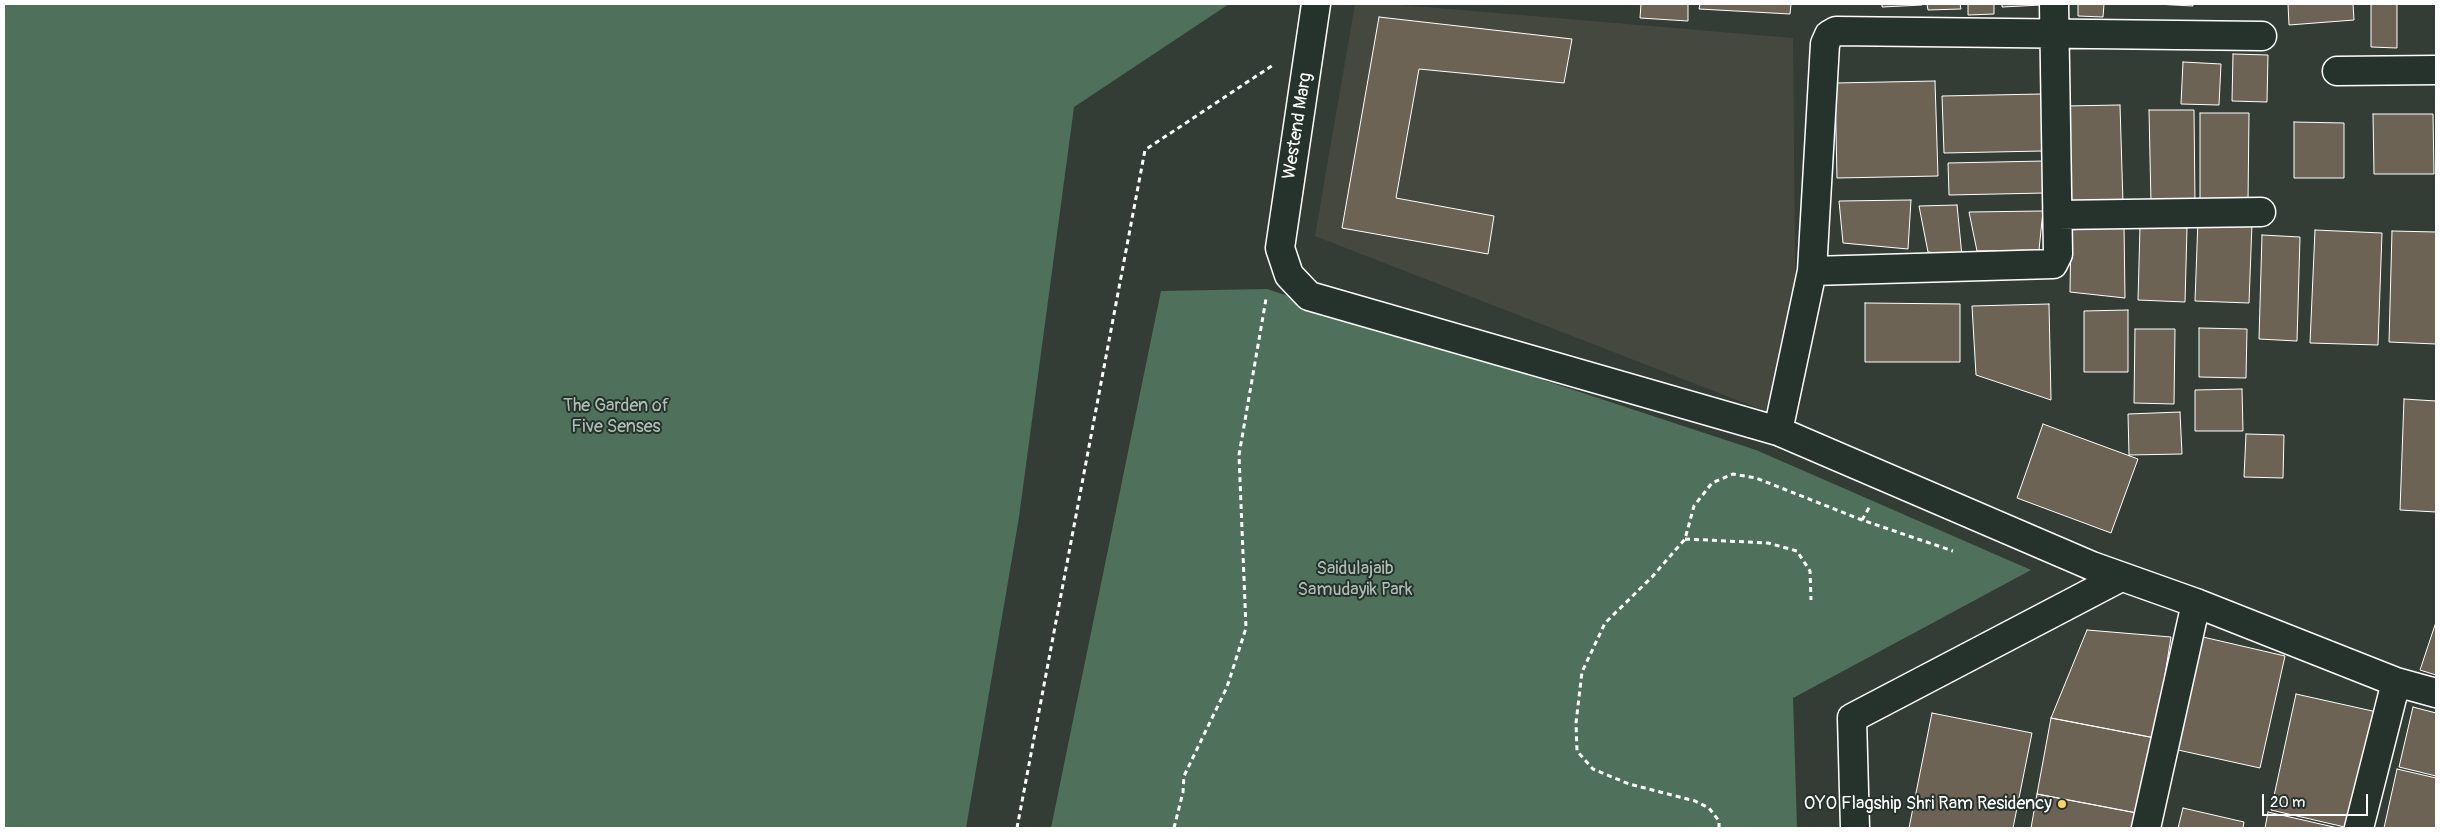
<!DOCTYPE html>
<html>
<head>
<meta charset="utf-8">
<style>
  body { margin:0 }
  #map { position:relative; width:2440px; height:832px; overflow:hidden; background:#343d35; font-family:Pangolin,sans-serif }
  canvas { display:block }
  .frame { position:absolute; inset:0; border:5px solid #fff; pointer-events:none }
  .scale { position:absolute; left:2262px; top:794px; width:106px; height:22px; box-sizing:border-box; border:2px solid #fff; border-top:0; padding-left:6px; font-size:15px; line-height:18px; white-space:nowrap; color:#fff; -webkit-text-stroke:4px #26332d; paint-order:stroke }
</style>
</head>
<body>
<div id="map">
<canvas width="2440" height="832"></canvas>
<div class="frame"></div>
<div class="scale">20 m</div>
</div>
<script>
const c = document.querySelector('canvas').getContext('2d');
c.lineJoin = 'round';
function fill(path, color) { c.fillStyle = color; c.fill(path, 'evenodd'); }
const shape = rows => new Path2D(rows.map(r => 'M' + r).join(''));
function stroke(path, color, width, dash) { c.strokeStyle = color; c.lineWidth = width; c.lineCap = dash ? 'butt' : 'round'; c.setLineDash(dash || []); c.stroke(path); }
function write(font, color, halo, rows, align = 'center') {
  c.font = font + ' Pangolin,sans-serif'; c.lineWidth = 4; c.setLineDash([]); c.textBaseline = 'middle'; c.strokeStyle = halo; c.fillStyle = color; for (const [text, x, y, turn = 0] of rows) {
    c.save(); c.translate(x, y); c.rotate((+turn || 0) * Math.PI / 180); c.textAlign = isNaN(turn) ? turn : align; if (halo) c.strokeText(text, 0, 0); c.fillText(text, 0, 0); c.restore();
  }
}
fill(shape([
  [1355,4,1390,4,1793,38,1796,365,1773,414,1315,236]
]), '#45483f');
fill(shape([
  [4,4,1229,4,1074,107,1019,517,966,828,4,828],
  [1267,289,1756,450,2031,570,1793,698,1797,828,1051,828,1161,291]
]), '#4f715b');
const building = shape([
  [1641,4,1688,4,1688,21,1640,18,1641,4],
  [1700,4,1791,4,1790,14,1699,9,1700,4],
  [1882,4,1922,4,1922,5,1882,7,1882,4],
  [1927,4,1960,4,1961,9,1928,10,1927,4],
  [1968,4,1994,4,1994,14,1968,15,1968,4],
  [2002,4,2041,4,2041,5,2002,7,2002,4],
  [2078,4,2104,4,2103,17,2078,16,2078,4],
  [2155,4,2193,4,2193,6,2155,4],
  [2288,4,2353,4,2354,20,2289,25,2288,4],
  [2371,4,2397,4,2397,48,2371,47,2371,4],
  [1379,17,1572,39,1564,83,1419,69,1396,198,1494,216,1488,254,1342,228,1379,17],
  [2233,54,2268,55,2267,102,2232,101,2233,54],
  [2183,62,2221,64,2219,105,2181,104,2183,62],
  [1935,81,1938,176,1837,178,1835,83,1935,81],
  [2042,94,2043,151,1944,153,1942,96,2042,94],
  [2120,105,2123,204,2067,205,2065,106,2120,105],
  [2149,110,2194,110,2195,204,2151,204,2149,110],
  [2200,113,2249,113,2248,202,2200,202,2200,113],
  [2373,114,2433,114,2434,174,2374,174,2373,114],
  [2294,122,2344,123,2344,178,2294,178,2294,122],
  [2044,161,2045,193,1949,195,1948,163,2044,161],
  [1911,200,1908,249,1843,243,1839,201,1911,200],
  [1957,205,1962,256,1928,252,1919,206,1957,205],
  [2043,211,2039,250,1977,251,1969,212,2043,211],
  [2198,220,2252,223,2249,303,2195,301,2198,220],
  [2124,225,2125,298,2070,292,2071,230,2124,225],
  [2140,227,2187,228,2185,302,2138,300,2140,227],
  [2315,230,2382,233,2378,345,2310,343,2315,230],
  [2392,231,2436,232,2436,344,2389,342,2392,231],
  [2262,235,2300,237,2297,341,2259,339,2262,235],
  [1865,303,1960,304,1960,362,1865,362,1865,303],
  [2049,304,2051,400,1976,375,1972,306,2049,304],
  [2128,310,2128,372,2084,372,2084,311,2128,310],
  [2199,328,2247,329,2246,378,2199,377,2199,328],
  [2135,329,2175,329,2174,404,2134,403,2135,329],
  [2242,389,2243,431,2195,431,2195,390,2242,389],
  [2404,399,2436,401,2436,512,2400,510,2404,399],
  [2180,412,2182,454,2129,455,2128,414,2180,412],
  [2043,424,2138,459,2111,533,2017,498,2043,424],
  [2246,434,2284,435,2283,478,2244,477,2246,434],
  [2436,622,2436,675,2420,670,2436,622],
  [2087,630,2171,637,2155,738,2051,718,2087,630],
  [2203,637,2285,656,2260,768,2178,750,2203,637],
  [2296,694,2377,712,2349,828,2271,810,2296,694],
  [2413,707,2436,713,2436,776,2399,767,2413,707],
  [1932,713,2032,733,2013,828,1909,828,1932,713],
  [2051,718,2155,738,2142,814,2037,794,2051,718],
  [2397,769,2436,778,2436,828,2384,828,2397,769],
  [2037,794,2142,814,2139,828,2031,828,2037,794],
  [2183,808,2244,822,2243,828,2178,828,2183,808],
  [2268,812,2338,828,2265,828,2268,812]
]);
fill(building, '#6c6355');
stroke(building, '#fff', 1);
const minor = shape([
  [1316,4,1280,248,1289,275,1309,296,1778,431,2092,566,2196,603,2396,682,2436,693],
  [2337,71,2436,70],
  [2058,215,2261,212],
  [1812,271,2053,264,2058,254,2054,4],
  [1778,431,1812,271,1825,44,1829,35,1836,31,2262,36],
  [1855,828,1852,718,2121,577],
  [2146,828,2196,603],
  [2359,828,2396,682]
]);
stroke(minor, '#fff', 31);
stroke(shape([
  [1862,520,1870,506],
  [1685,539,1768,543,1797,551,1810,571,1811,600],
  [1017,828,1145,150,1273,65],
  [1174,828,1183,792,1184,776,1227,687,1246,628,1239,455,1266,299],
  [1719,828,1719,821,1709,808,1695,801,1629,784,1593,769,1577,751,1576,723,1582,672,1605,623,1652,577,1685,539,1694,506,1712,483,1733,474,1756,478,1862,520,1953,551]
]), '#fff', 3, [5, 4]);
stroke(minor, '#26332d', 28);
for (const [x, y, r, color] of [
  [2062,804,5,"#ffd166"]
]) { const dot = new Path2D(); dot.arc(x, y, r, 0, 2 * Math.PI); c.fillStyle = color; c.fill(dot); stroke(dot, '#26332d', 2); }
write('18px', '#fff', '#26332d', [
  ["Westend Marg",1298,126,-81]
]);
write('18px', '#b0bfb5', '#26332d', [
  ["The Garden of",616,406],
  ["Five Senses",616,427],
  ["Saidulajaib",1355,569],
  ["Samudayik Park",1355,590]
]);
write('18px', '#fff', '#26332d', [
  ["OYO Flagship Shri Ram Residency",2052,804]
], 'right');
</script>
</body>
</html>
